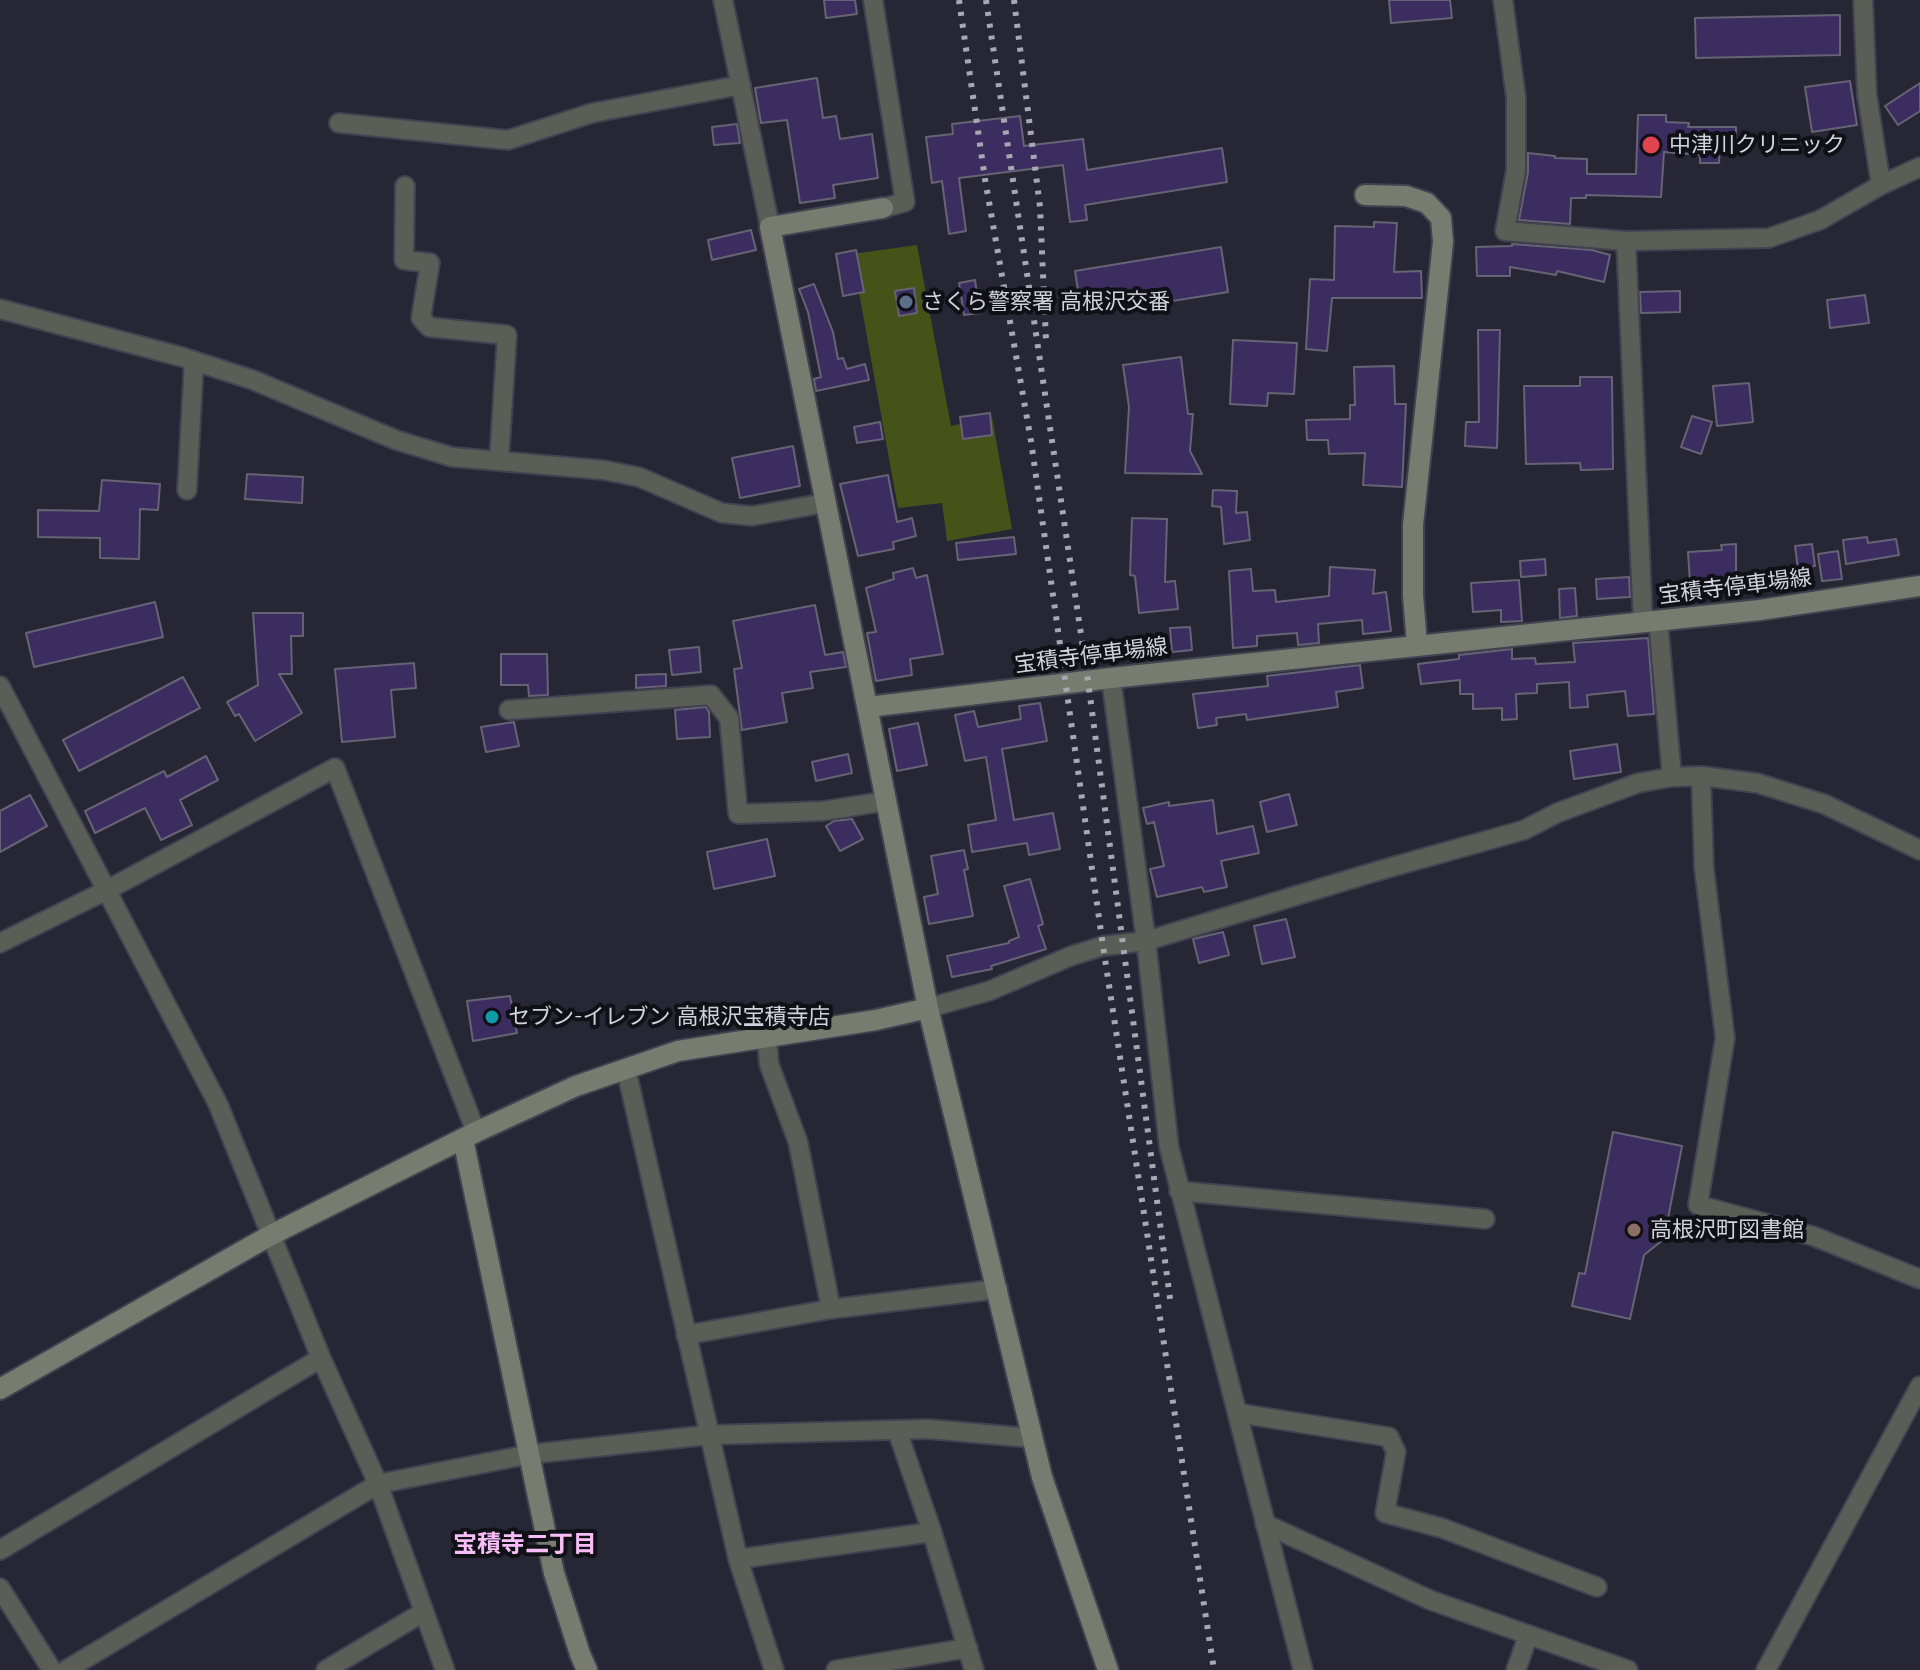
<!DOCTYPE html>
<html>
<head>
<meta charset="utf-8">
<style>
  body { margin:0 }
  canvas { display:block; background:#272635 }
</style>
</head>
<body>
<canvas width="1920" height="1670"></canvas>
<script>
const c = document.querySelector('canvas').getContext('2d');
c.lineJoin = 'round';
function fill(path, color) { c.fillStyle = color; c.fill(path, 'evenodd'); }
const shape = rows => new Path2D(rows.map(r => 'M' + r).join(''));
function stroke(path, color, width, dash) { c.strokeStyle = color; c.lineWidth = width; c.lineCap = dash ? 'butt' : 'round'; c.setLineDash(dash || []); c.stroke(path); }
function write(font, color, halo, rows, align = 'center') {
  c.font = font + ' Quicksand,"Noto Sans JP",sans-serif'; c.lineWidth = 8; c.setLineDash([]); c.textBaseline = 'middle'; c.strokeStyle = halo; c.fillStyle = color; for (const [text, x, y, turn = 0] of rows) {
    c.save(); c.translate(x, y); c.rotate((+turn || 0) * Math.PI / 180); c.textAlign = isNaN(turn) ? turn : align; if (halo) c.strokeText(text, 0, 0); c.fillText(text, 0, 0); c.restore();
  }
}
fill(shape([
  [917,245,951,426,992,417,1012,529,947,541,942,503,898,508,852,254]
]), '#455218');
const building = shape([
  [824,0,855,0,857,14,826,18,824,0],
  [1389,0,1450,0,1452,18,1391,23,1389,0],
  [1840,15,1840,55,1696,58,1695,18,1840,15],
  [817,78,823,118,836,116,840,139,872,134,878,178,833,185,835,198,800,203,787,120,761,123,755,88,817,78],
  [1850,81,1857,125,1812,132,1805,87,1850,81],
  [1920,83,1920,111,1898,125,1885,106,1920,83],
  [1638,115,1666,115,1666,122,1689,123,1688,127,1736,127,1736,143,1720,143,1719,163,1700,163,1700,155,1664,152,1661,197,1586,195,1586,198,1571,198,1570,224,1519,220,1528,172,1528,153,1555,156,1555,158,1587,159,1587,174,1636,174,1638,115],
  [1020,116,1024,146,1083,139,1087,170,1222,148,1227,182,1085,205,1087,220,1070,222,1063,165,959,178,966,231,949,234,942,181,932,183,926,137,953,134,952,124,1020,116],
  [737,124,740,143,714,145,712,127,737,124],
  [1374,222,1397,223,1394,272,1421,271,1422,298,1332,298,1327,351,1306,349,1310,279,1334,280,1335,226,1374,227,1374,222],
  [751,230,756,250,712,260,708,240,751,230],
  [1512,244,1592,250,1610,255,1604,282,1557,271,1556,275,1510,267,1510,276,1477,276,1476,247,1512,246,1512,244],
  [1221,247,1228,292,1160,303,1158,290,1080,303,1075,271,1221,247],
  [856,250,864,292,843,296,836,254,856,250],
  [975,280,980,313,964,315,959,283,975,280],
  [814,284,833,332,838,359,843,358,847,369,865,364,869,380,816,391,814,379,821,377,808,312,799,289,814,284],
  [914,288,917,313,899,316,895,291,914,288],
  [1680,291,1680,312,1641,313,1640,292,1680,291],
  [1865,295,1869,323,1830,328,1827,300,1865,295],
  [1478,330,1500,330,1497,448,1465,446,1466,422,1479,422,1478,330],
  [1233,340,1297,343,1294,394,1268,393,1267,406,1230,404,1233,340],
  [1181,357,1188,414,1193,414,1190,451,1202,474,1125,473,1129,407,1123,365,1181,357],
  [1394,366,1395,404,1406,404,1402,487,1363,485,1365,453,1329,454,1328,440,1307,440,1306,420,1350,419,1350,405,1355,405,1354,367,1394,366],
  [1580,377,1612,377,1613,469,1581,470,1580,463,1526,464,1524,386,1580,386,1580,377],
  [1749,383,1753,422,1717,426,1713,386,1749,383],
  [990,413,992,435,963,439,960,417,990,413],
  [1692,416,1712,422,1701,454,1681,447,1692,416],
  [880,422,883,439,857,443,854,427,880,422],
  [793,446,800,486,740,498,732,458,793,446],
  [247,474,303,477,302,503,245,499,247,474],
  [888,475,897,522,912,518,916,536,893,542,894,549,858,556,840,484,888,475],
  [102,480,160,484,158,510,140,509,139,559,100,558,100,538,38,537,38,510,99,511,102,480],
  [1213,490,1237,491,1236,513,1247,512,1250,540,1224,544,1221,507,1212,506,1213,490],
  [1132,518,1167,519,1165,582,1175,581,1178,609,1139,613,1135,576,1130,575,1132,518],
  [1014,537,1016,554,958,560,956,543,1014,537],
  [1867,537,1868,543,1896,539,1899,555,1846,564,1843,540,1867,537],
  [1736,544,1736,579,1690,582,1688,552,1722,550,1721,545,1736,544],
  [1812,544,1815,566,1798,569,1795,546,1812,544],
  [1838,551,1842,579,1822,581,1818,554,1838,551],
  [1545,559,1546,575,1521,577,1520,561,1545,559],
  [1330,567,1375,570,1373,594,1386,592,1391,631,1363,634,1362,620,1318,624,1319,643,1298,645,1297,633,1257,636,1257,646,1233,648,1229,571,1251,569,1253,591,1275,590,1276,602,1329,596,1330,567],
  [913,568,916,578,927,575,943,654,910,659,912,675,876,681,867,633,876,632,866,588,894,579,893,573,913,568],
  [1629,577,1630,597,1597,599,1596,579,1629,577],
  [1519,580,1522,621,1501,622,1501,610,1473,612,1471,583,1519,580],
  [1575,588,1577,616,1560,618,1559,589,1575,588],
  [155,602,163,637,34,667,26,633,155,602],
  [815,605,825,655,843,652,846,667,810,672,813,688,782,693,787,722,742,730,734,669,742,668,733,621,815,605],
  [253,613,303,613,303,636,291,636,292,674,279,674,302,713,255,741,239,714,235,716,227,702,258,685,253,613],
  [1190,627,1192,650,1172,652,1170,628,1190,627],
  [1648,638,1654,714,1628,716,1625,691,1587,695,1588,707,1570,708,1569,682,1537,684,1537,693,1516,694,1517,719,1502,720,1502,708,1473,709,1473,694,1460,694,1460,680,1421,684,1418,664,1459,659,1459,655,1512,649,1512,659,1535,658,1536,664,1575,662,1573,643,1648,638],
  [699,647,701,672,672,675,669,650,699,647],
  [501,654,547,654,548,695,529,696,528,685,501,685,501,654],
  [414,663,416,688,391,690,395,737,342,742,335,669,414,663],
  [1360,665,1363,688,1336,692,1338,707,1247,720,1246,714,1216,718,1217,725,1198,728,1193,694,1268,686,1267,676,1360,665],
  [666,674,666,686,636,688,636,675,666,674],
  [183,677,200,708,79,771,63,740,183,677],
  [1040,703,1047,741,1002,749,1014,820,1053,813,1060,849,1029,855,1027,843,972,852,968,825,996,820,986,757,965,761,955,715,974,711,978,727,1021,719,1019,706,1040,703],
  [706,707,709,712,710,737,677,739,675,710,706,707],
  [514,722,519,746,486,752,481,727,514,722],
  [918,723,927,765,897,771,889,729,918,723],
  [1617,744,1621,772,1574,779,1570,751,1617,744],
  [848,754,852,773,816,781,812,762,848,754],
  [206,756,218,780,180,800,192,825,161,840,145,808,95,833,85,811,164,771,167,777,206,756],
  [1289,794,1297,825,1267,832,1260,802,1289,794],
  [30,795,47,826,0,852,0,811,30,795],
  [1213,800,1217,834,1253,826,1259,853,1221,861,1227,887,1204,892,1202,887,1157,897,1150,869,1164,866,1154,822,1147,824,1143,808,1169,802,1169,806,1213,800],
  [852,819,863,839,840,851,826,826,834,821,852,819],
  [767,839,775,876,714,889,707,852,767,839],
  [964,850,968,869,964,870,973,916,929,924,924,897,938,894,931,856,964,850],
  [1030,879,1043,924,1038,926,1046,949,991,966,992,969,952,977,947,956,1009,943,1009,941,1019,937,1004,886,1030,879],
  [1286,919,1295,957,1262,964,1254,926,1286,919],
  [1223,932,1229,955,1199,963,1193,939,1223,932],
  [510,996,517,1033,473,1041,467,1001,510,996],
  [1613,1132,1682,1146,1664,1239,1644,1255,1630,1319,1572,1306,1579,1273,1585,1274,1613,1132]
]);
fill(building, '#3c2d61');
stroke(building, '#666374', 2);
const street = shape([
  [723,0,770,227],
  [873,0,905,202,883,208],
  [1503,0,1516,98,1516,170,1505,231,1626,241,1769,238,1820,220,1881,185,1920,167],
  [1863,0,1867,95,1881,185],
  [339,123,508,140,592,113,741,85],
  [405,186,404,260,430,263,421,318,429,327,507,335,499,461],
  [1626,241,1643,622],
  [0,309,182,357,253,380,396,440,452,457,603,470,639,477,722,513,752,516,825,503],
  [187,490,194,361],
  [1658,620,1672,777],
  [1111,678,1146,941,1169,1147,1303,1670],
  [0,686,218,1104,321,1358,378,1484,445,1670],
  [509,710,711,695,729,718,738,814,823,811,887,801],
  [1701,776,1704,868,1725,1038,1698,1205,1813,1236,1920,1279],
  [0,943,107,890,335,768,476,1132],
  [928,1008,989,991,1071,956,1103,946,1146,941,1381,870,1524,830,1557,813,1638,783,1672,777,1701,776,1757,783,1824,804,1920,850],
  [626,1069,738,1559,774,1670],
  [1179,1191,1485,1219],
  [831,1309,998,1289],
  [686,1335,831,1309,798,1142,769,1064,767,1037],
  [1237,1413,1389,1437,1396,1452,1385,1513,1442,1528,1597,1587],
  [897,1430,932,1532,974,1670],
  [1265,1524,1430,1600,1628,1670],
  [0,1550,321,1358],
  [738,1559,932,1532],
  [0,1588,52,1670],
  [66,1670,378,1484,531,1454,708,1435,928,1429,1032,1438],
  [326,1670,422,1613],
  [836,1670,968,1648],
  [1516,1670,1528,1636],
  [1766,1670,1920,1386]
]);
const secondary = shape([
  [1365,195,1406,196,1427,203,1441,218,1443,242,1413,525,1413,595,1417,645],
  [883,208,770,227,928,1008,1042,1477,1108,1670],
  [868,707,1111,678,1760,610,1920,586],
  [463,1139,554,1573,580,1654,587,1670],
  [0,1389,271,1235,476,1132,576,1086,678,1051,876,1020,928,1008]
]);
stroke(street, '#424250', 22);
stroke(secondary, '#424250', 24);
stroke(street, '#5b5e57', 18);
stroke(secondary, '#787c70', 20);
stroke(shape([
  [959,0,985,179,1031,441,1103,946,1214,1670],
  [986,0,1088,681,1171,1306],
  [1014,0,1040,207,1046,340]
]), '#a8a8b3', 6, [4, 8]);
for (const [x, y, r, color] of [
  [1651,145,10,"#e0444e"],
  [906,302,8,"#5c6f8a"],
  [492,1017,8,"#0f9aa8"],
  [1634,1230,8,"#8d6e63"]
]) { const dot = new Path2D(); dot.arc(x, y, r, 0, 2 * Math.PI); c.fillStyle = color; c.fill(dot); stroke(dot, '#101017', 3); }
write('22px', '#d2d2dc', '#101017', [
  ["中津川クリニック",1669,145],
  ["さくら警察署 高根沢交番",922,302],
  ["セブン-イレブン 高根沢宝積寺店",508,1017],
  ["高根沢町図書館",1650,1230]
], 'left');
write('22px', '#d2d2dc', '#101017', [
  ["宝積寺停車場線",1735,587,-7],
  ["宝積寺停車場線",1091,656,-7]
]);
write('bold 24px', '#f8bdf6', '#101017', [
  ["宝積寺二丁目",525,1545]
]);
</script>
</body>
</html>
